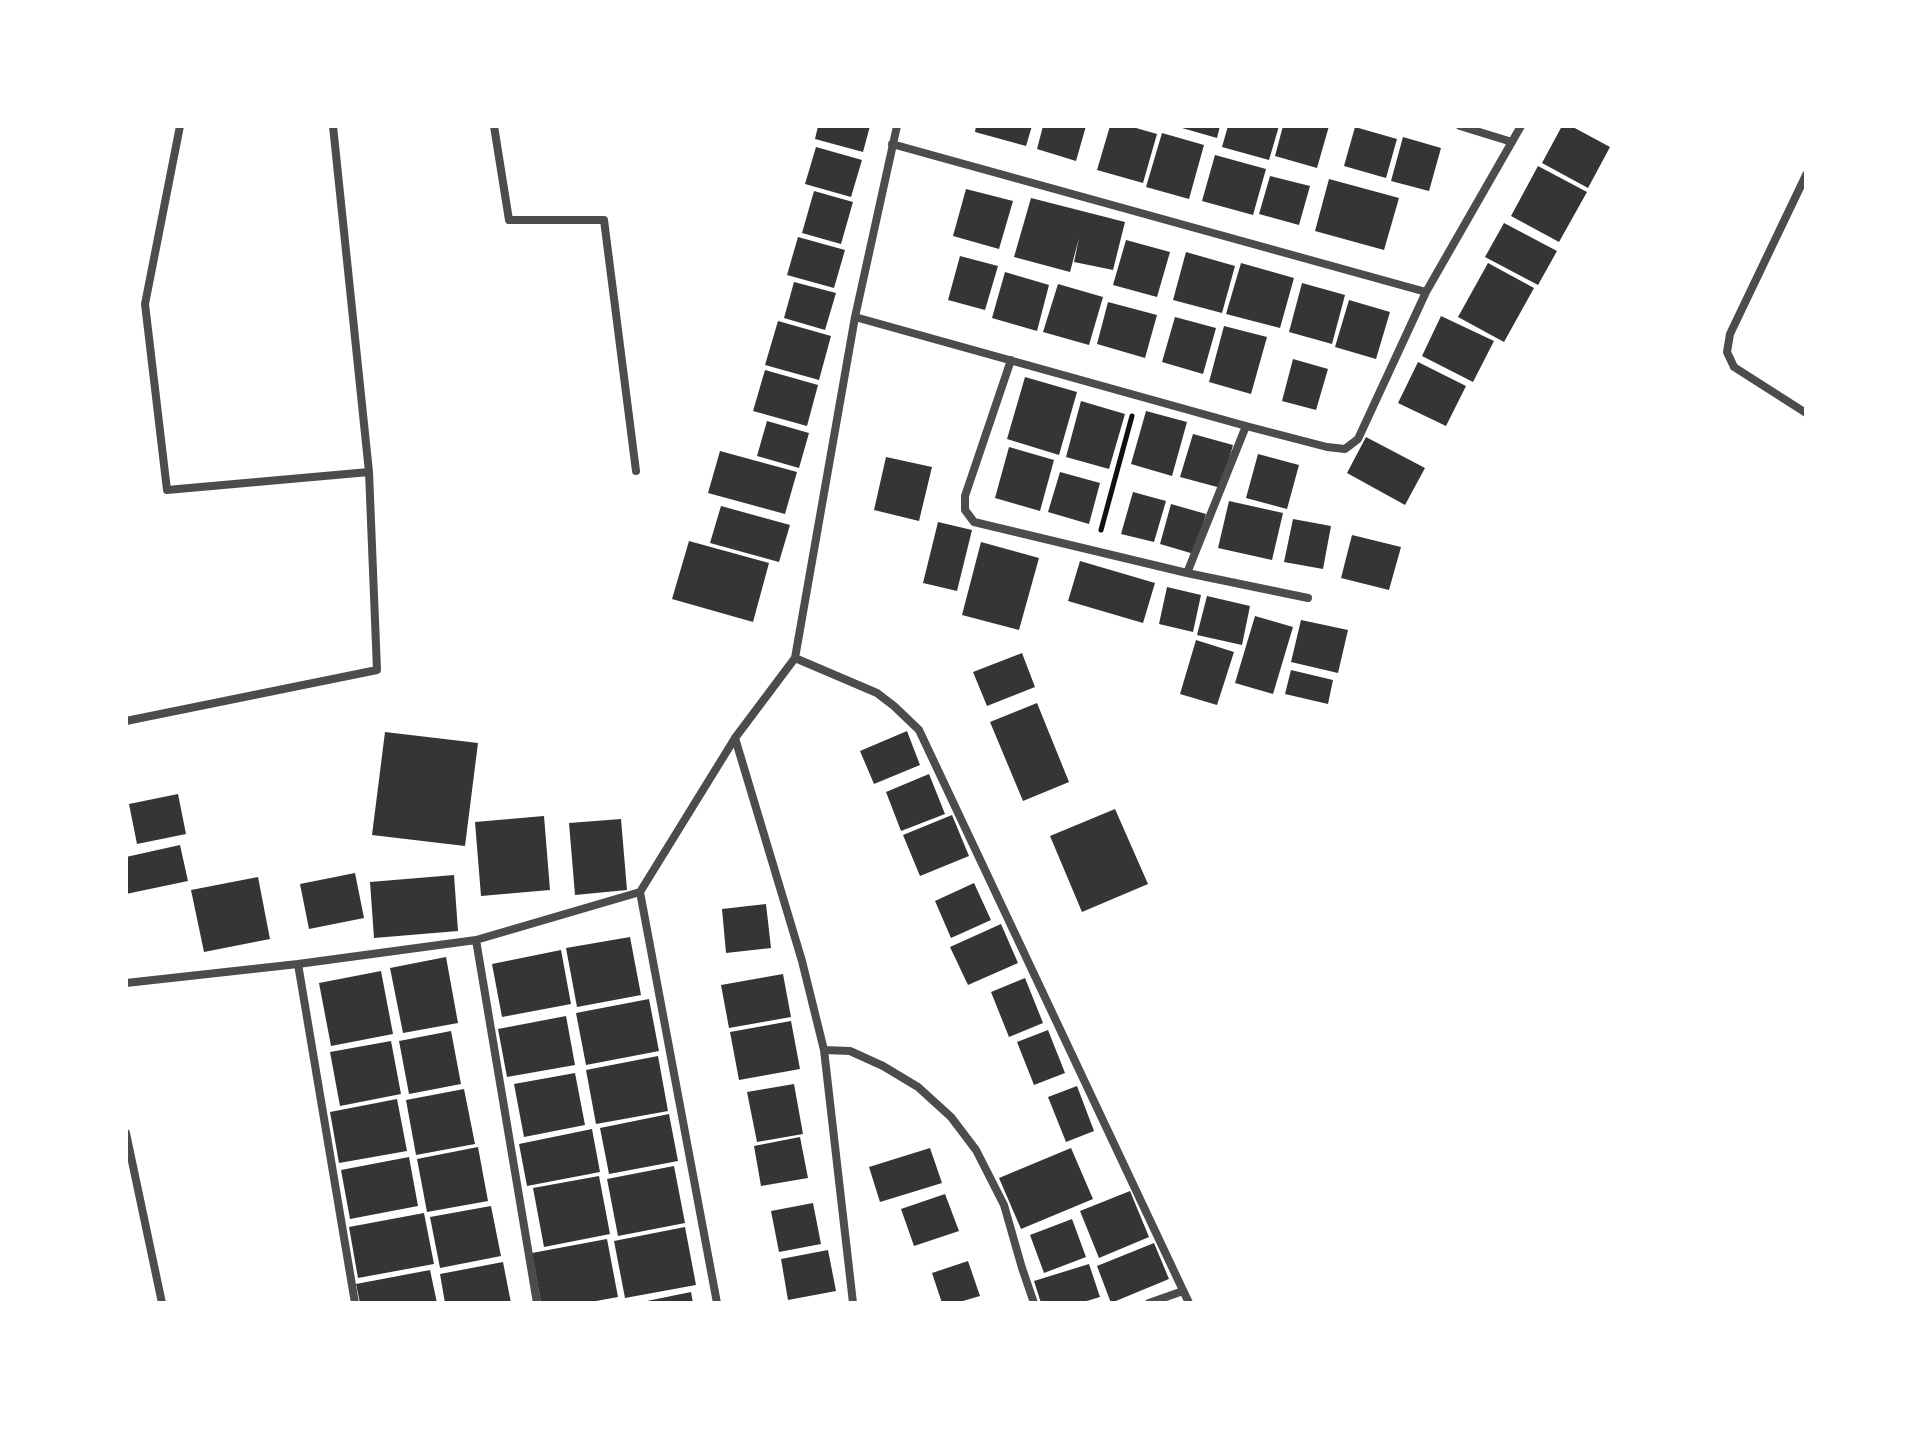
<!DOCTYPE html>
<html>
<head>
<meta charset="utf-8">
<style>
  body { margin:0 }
  #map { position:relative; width:1932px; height:1429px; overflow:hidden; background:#fff; font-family:Raleway,sans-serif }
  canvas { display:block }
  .frame { position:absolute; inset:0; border:128px solid #fff; pointer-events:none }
</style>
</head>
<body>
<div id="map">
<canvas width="1932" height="1429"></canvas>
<div class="frame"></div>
</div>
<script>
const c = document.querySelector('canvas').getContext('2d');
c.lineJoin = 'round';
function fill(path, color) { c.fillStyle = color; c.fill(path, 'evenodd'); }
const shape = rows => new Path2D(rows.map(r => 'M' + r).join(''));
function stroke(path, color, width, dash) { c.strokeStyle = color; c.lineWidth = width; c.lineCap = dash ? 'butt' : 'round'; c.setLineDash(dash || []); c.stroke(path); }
fill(shape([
  [818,126,870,126,863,152,815,139],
  [976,126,1032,126,1026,146,975,132],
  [1043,126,1086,126,1076,161,1037,149],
  [1110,126,1129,126,1157,134,1143,183,1097,170],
  [1175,126,1220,126,1217,138],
  [1228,126,1279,126,1269,160,1222,147],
  [1283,126,1329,126,1317,168,1275,156],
  [1562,126,1571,126,1610,147,1588,188,1542,163],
  [1355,127,1397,139,1386,178,1344,166],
  [1162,133,1204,145,1189,199,1146,187],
  [1403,137,1441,148,1429,191,1391,181],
  [816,147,862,160,851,197,805,184],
  [1215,155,1266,169,1253,215,1202,201],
  [1538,166,1587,192,1559,242,1511,216],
  [1270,176,1310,186,1299,225,1259,214],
  [1329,179,1399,198,1384,250,1315,231],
  [966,189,1013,201,999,249,953,236],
  [814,191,853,202,841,244,802,233],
  [1031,198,1125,222,1113,270,1074,262,1079,238,1070,272,1014,257],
  [1504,223,1557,251,1538,285,1485,257],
  [798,237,845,250,834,288,787,275],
  [1126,240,1170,252,1157,297,1113,285],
  [1186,252,1235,266,1222,313,1173,300],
  [960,256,998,266,985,310,948,300],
  [1241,263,1294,278,1280,328,1226,314],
  [1488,263,1534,288,1504,342,1458,317],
  [1005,272,1049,285,1037,331,992,318],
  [794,282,836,293,825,330,784,318],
  [1302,283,1345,295,1332,344,1289,332],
  [1058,284,1103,297,1089,345,1043,332],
  [1349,300,1390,312,1376,359,1335,347],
  [1108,302,1157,315,1145,358,1097,344],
  [1441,316,1494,341,1473,382,1422,356],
  [1175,317,1216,328,1203,374,1162,362],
  [778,321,831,336,819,380,765,365],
  [1224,326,1267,337,1251,394,1209,382],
  [1293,359,1328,369,1316,410,1282,401],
  [1418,362,1466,386,1446,426,1398,403],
  [765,370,818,385,807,426,753,411],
  [1025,377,1077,392,1059,455,1007,439],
  [1081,401,1125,414,1109,469,1066,457],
  [1146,411,1187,422,1172,476,1131,464],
  [767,421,809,433,799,468,757,456],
  [1193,434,1233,445,1221,488,1180,477],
  [1366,437,1425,468,1405,505,1347,473],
  [1009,447,1054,460,1040,511,995,498],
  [720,451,797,472,785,514,708,493],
  [1258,454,1299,465,1287,509,1246,498],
  [886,457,932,467,919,521,874,510],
  [1060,472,1100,483,1089,524,1048,512],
  [1133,492,1166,501,1154,542,1121,534],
  [1229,501,1283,513,1272,560,1218,548],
  [1171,504,1206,514,1194,554,1160,544],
  [721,506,790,525,779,562,710,543],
  [1293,519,1331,526,1323,569,1284,562],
  [938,522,972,530,957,591,923,583],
  [1352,535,1401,547,1389,590,1341,578],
  [689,541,769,563,753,622,672,599],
  [981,542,1039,558,1019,630,962,615],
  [1080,561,1155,583,1143,623,1068,601],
  [1167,587,1201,595,1193,632,1159,624],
  [1207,596,1250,606,1242,645,1197,635],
  [1255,616,1293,627,1273,694,1235,683],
  [1301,620,1348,630,1338,673,1291,662],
  [1196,640,1234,652,1217,705,1180,694],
  [1022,653,1035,687,987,706,973,672],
  [1291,670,1333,680,1328,704,1285,694],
  [1037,703,1069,782,1023,801,990,722],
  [907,731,920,765,874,784,860,751],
  [385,732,478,743,465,846,372,835],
  [929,774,945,814,901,831,886,792],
  [178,794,186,834,137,844,129,804],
  [1115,809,1148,884,1082,912,1050,836],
  [952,815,969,856,920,876,903,835],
  [544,816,550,890,481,896,475,822],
  [621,819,627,890,575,895,569,823],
  [180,845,188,881,126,894,126,857],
  [355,873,364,918,309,929,300,884],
  [454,875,458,931,374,938,370,882],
  [258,877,270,939,204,952,191,890],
  [974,883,991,920,951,938,935,901],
  [766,904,771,948,726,953,722,909],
  [1001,924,1018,963,968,985,950,947],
  [630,937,641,995,577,1007,566,948],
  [561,950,571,1004,502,1017,492,964],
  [446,957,458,1023,403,1033,390,968],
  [381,971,393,1034,331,1046,319,983],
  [783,974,791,1017,729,1028,721,985],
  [1025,978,1043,1023,1009,1037,991,992],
  [649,999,659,1051,586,1065,576,1013],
  [566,1016,575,1065,507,1077,498,1029],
  [791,1021,800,1069,739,1080,730,1032],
  [1048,1030,1065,1073,1034,1085,1017,1042],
  [451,1031,461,1084,409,1094,399,1041],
  [391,1041,401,1094,340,1106,330,1052],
  [658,1056,668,1111,596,1124,586,1070],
  [575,1073,585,1125,524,1137,514,1084],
  [794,1084,803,1134,757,1142,747,1092],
  [1077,1086,1094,1131,1066,1142,1048,1097],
  [464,1089,475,1144,416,1155,406,1100],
  [397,1099,407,1151,339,1163,330,1112],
  [669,1114,678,1161,609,1174,600,1128],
  [592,1129,600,1172,527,1186,519,1144],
  [800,1137,808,1178,761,1186,754,1146],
  [478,1147,488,1201,427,1212,417,1159],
  [930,1148,942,1183,880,1202,869,1167],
  [1071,1148,1093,1199,1021,1229,999,1178],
  [409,1157,418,1206,350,1219,341,1170],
  [674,1166,685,1223,618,1236,607,1179],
  [599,1176,610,1234,544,1247,533,1188],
  [1130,1191,1149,1237,1099,1258,1080,1211],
  [945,1194,959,1231,914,1246,901,1209],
  [813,1203,821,1244,779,1252,771,1211],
  [491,1206,501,1256,440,1268,430,1217],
  [424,1213,434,1264,358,1278,349,1227],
  [1072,1219,1086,1257,1044,1273,1030,1235],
  [685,1227,696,1285,625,1298,614,1241],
  [607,1239,618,1297,585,1303,541,1303,532,1253],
  [1154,1243,1169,1279,1111,1303,1097,1266],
  [828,1250,836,1291,788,1300,781,1259],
  [968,1261,980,1296,956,1303,942,1303,932,1273],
  [503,1262,511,1303,445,1303,440,1274],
  [1089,1264,1100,1297,1080,1303,1041,1303,1034,1281],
  [430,1270,437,1303,360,1303,356,1284],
  [691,1292,693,1303,642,1303,642,1302]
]), '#353535');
stroke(shape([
  [1101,530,1132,416]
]), '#111', 5);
stroke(shape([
  [333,126,369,472],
  [494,126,509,220,604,220,636,471],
  [1460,126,1512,142],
  [892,144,1426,292],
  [1806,175,1730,334,1727,352,1734,367,1806,413],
  [855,317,1246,426,1327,447,1345,449,1358,439,1426,292,1521,126],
  [1011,360,965,496,965,510,974,522,1187,573,1246,426],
  [1187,573,1308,598],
  [795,658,877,693,894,706,919,730,1189,1303],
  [126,721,377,670,369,472,167,490,145,304,180,126],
  [735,738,802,961,824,1050,853,1303],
  [640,892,717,1303],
  [476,940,537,1303],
  [126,983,298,964],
  [824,1050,850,1051,883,1066,918,1087,951,1117,976,1150,1004,1205,1022,1268,1034,1303],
  [126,1133,162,1303],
  [355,1303,298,964,476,940,640,892,735,738,795,658,855,317,897,126],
  [1149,1303,1183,1291]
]), '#4c4c4c', 8);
</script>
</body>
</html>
